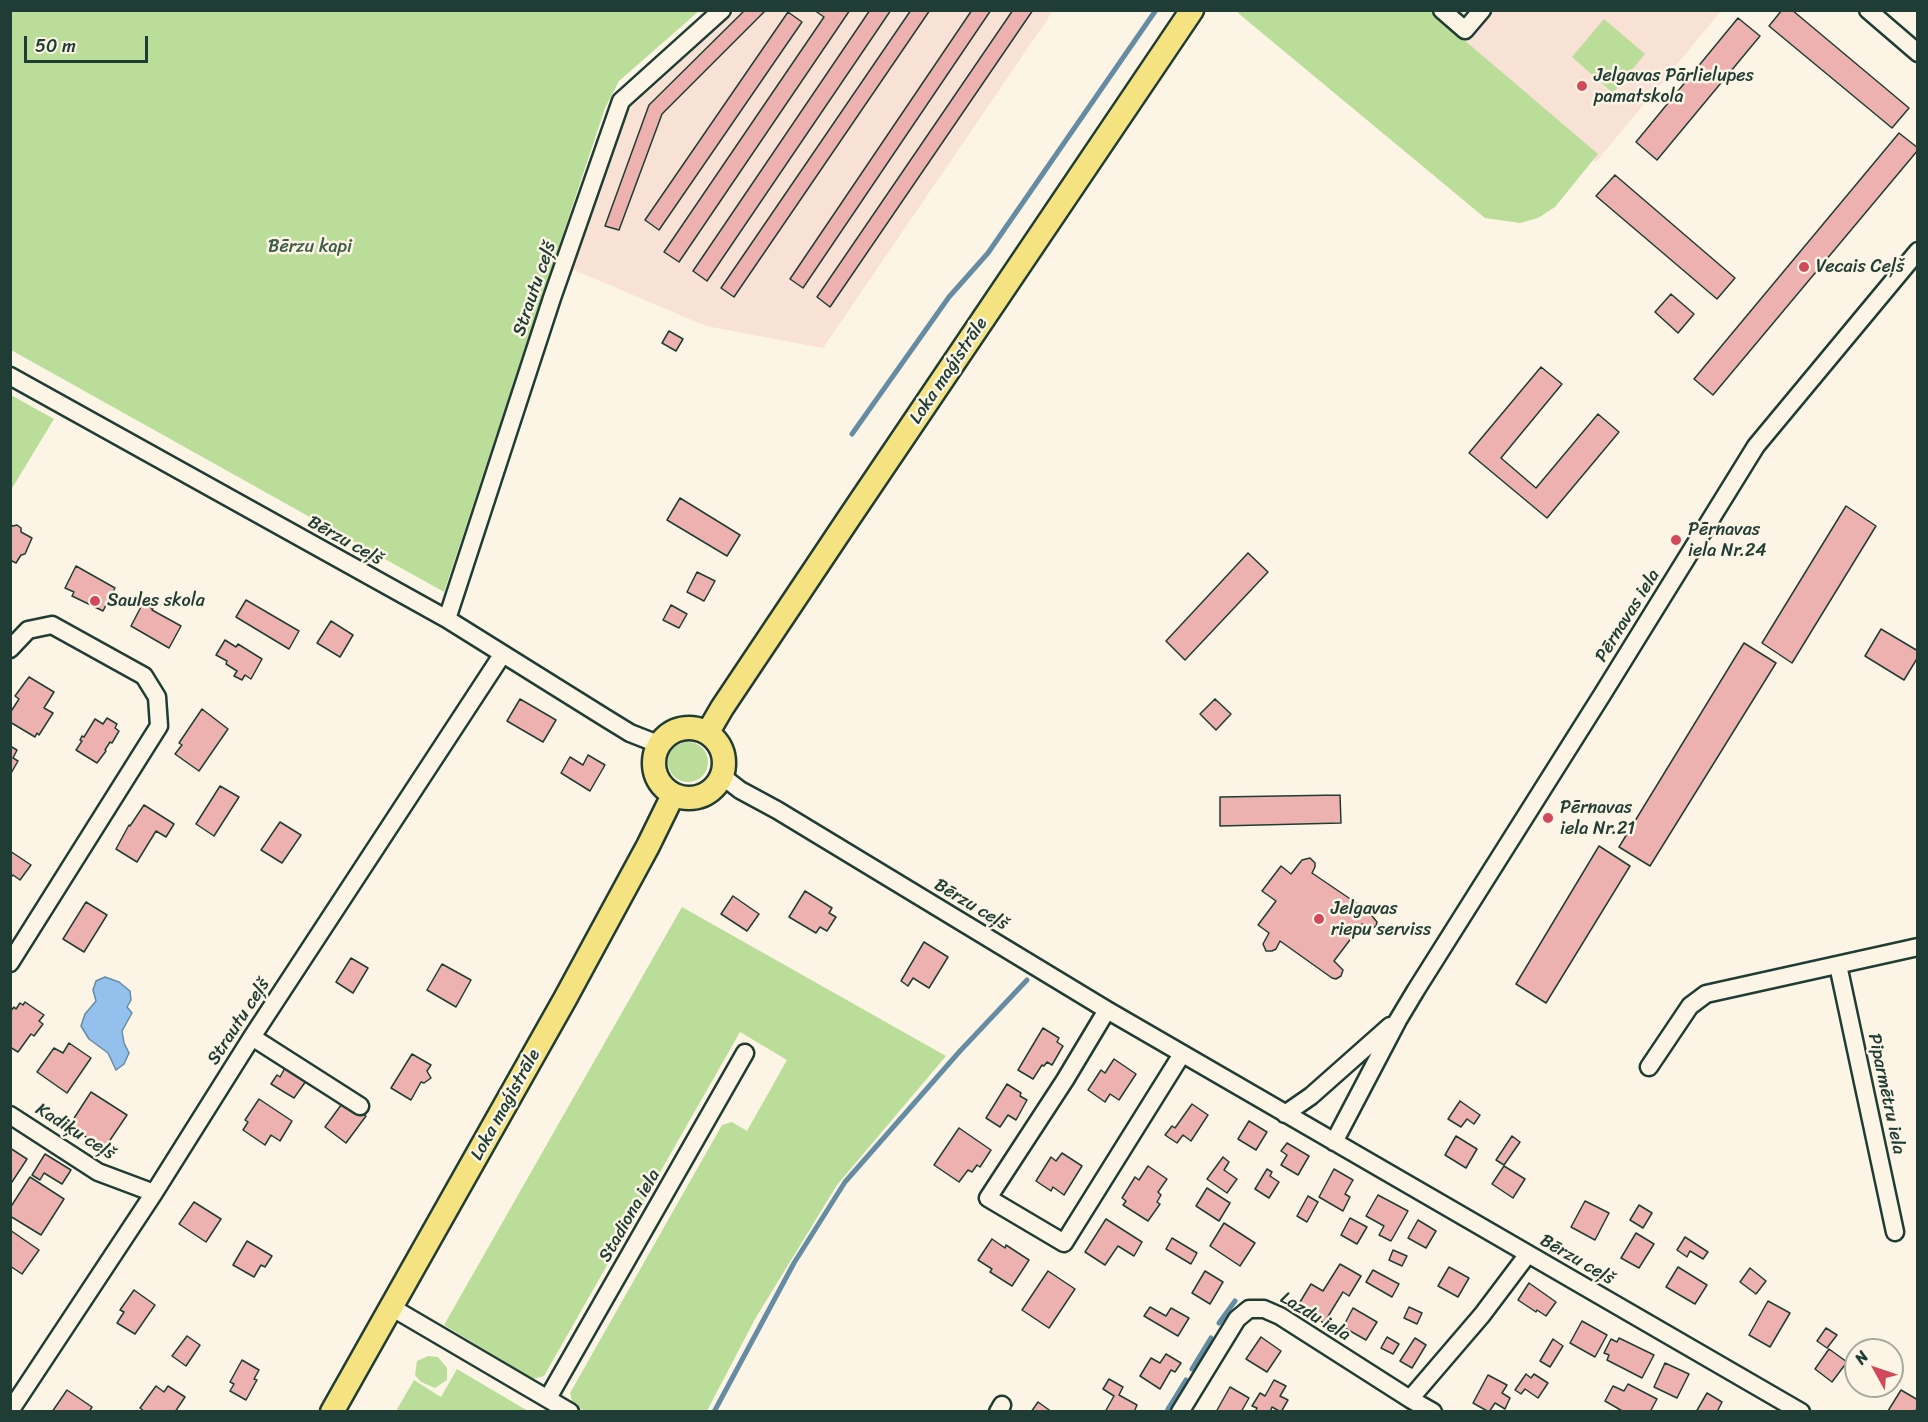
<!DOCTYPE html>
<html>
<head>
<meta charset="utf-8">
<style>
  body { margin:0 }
  #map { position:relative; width:1928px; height:1422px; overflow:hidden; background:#fcf5e5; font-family:Sriracha,sans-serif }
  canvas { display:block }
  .frame { position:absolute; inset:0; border:12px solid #1f3d34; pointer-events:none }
  .north { position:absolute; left:1844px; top:1338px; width:60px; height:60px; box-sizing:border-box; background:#fcf5e5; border:2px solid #a4ab9e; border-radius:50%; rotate:310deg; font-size:16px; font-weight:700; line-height:24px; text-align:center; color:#1f3d34 }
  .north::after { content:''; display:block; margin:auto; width:21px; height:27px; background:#d1495b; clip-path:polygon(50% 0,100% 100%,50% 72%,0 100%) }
  .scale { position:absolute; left:24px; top:36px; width:124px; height:27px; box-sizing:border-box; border:3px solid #1f3d34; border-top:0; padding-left:8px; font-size:18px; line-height:21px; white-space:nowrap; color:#1f3d34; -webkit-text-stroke:4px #fcf5e5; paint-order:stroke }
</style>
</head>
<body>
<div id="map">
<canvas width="1928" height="1422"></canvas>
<div class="frame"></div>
<div class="north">N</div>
<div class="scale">50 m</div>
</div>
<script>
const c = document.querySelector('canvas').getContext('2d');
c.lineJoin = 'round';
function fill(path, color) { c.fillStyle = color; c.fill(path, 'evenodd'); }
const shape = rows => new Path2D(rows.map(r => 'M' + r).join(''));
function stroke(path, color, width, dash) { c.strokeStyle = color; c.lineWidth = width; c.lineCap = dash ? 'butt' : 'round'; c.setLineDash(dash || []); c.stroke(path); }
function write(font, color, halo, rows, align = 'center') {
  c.font = font + ' Sriracha,sans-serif'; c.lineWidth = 5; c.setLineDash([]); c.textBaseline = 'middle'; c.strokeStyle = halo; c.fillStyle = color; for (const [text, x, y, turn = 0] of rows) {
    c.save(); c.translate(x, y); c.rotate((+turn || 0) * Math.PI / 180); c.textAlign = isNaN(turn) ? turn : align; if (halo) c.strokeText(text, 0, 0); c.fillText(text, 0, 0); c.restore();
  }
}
fill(shape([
  [736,11,1053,11,823,348,706,326,572,269,629,109],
  [1416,11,1721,11,1596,162]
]), '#f8e1d5');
fill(shape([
  [1240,10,1430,11,1598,154,1555,207,1538,218,1520,223,1485,218,1238,13],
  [10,11,699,11,619,81,605,108,444,592,11,350],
  [1604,19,1645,54,1613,93,1572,57],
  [11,395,54,419,11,490],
  '668 762a20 20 0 1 1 40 0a20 20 0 1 1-40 0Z',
  [682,907,946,1056,837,1185,755,1319,707,1411,585,1411,573,1405,570,1393,722,1125,732,1122,747,1131,787,1060,740,1032,544,1376,533,1379,444,1325],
  [428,1356,438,1357,447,1368,447,1380,435,1388,421,1382,415,1375,417,1361],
  [457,1369,528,1411,396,1411,414,1380,441,1397]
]), '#bade99');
const water = shape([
  [105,977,119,982,130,991,131,1000,127,1007,132,1013,122,1031,124,1043,129,1053,124,1064,116,1070,108,1053,89,1039,81,1026,85,1014,96,1001,93,990,96,981,105,977]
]);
fill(water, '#94c0ed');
stroke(water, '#658ca3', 1.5);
stroke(shape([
  [852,434,949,297,988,253,1156,10],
  [1219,1323,1235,1301],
  [1192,1369,1211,1338],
  [1168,1409,1186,1380],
  [714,1412,794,1263,845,1182,960,1051,1027,980]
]), '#658ca3', 5);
const building = shape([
  [745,10,766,10,662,114,619,230,605,226,649,105,745,10],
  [814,10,850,10,679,262,664,252,824,17,814,10],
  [870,10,891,10,707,281,693,271,870,10],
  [911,10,930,10,734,297,721,288,911,10],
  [972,10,991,10,803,288,790,279,972,10],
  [1013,10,1033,10,830,307,817,297,1013,10],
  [1782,10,1792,10,1909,108,1892,128,1769,26,1782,10],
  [788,12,802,22,659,230,645,220,788,12],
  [1738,18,1760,36,1657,160,1636,142,1738,18],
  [1899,133,1918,148,1918,150,1713,395,1694,379,1899,133],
  [1615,175,1735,278,1717,299,1596,196,1615,175],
  [1671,294,1694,314,1678,333,1655,312,1671,294],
  [669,331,683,339,676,351,662,343,669,331],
  [1541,367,1562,384,1501,458,1536,488,1598,414,1619,432,1547,518,1469,453,1541,367],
  [680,498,740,535,727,556,667,520,680,498],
  [1846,506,1876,526,1792,663,1762,643,1846,506],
  [10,524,13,526,17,525,21,528,21,532,32,538,25,554,21,555,16,563,10,560,10,524],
  [1248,553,1268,572,1185,660,1166,641,1248,553],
  [76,566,115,588,103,611,72,596,74,592,65,588,76,566],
  [697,572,715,581,704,601,687,592,697,572],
  [246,600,299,631,289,649,236,617,246,600],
  [143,603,153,609,152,610,181,626,169,648,131,626,143,603],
  [671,605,687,614,679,628,663,620,671,605],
  [331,621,353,635,340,657,317,643,331,621],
  [1881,629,1918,651,1918,657,1904,680,1865,656,1881,629],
  [225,640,236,647,238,644,262,659,251,679,245,675,242,680,234,676,237,671,226,664,227,661,216,655,225,640],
  [1744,643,1776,663,1650,866,1619,847,1744,643],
  [29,677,54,692,44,708,53,713,39,735,37,733,35,737,10,722,10,713,19,699,15,696,29,677],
  [520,699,556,720,543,742,507,721,520,699],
  [1215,699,1231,714,1216,730,1200,714,1215,699],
  [202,709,228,729,199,771,175,754,182,745,179,743,202,709],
  [107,718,117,724,115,728,119,731,112,743,110,742,105,750,106,751,97,763,76,750,82,741,80,740,82,736,84,737,95,719,103,724,107,718],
  [10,746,17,750,13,758,18,761,10,775,10,746],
  [588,755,605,765,590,791,561,773,570,757,583,765,588,755],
  [220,786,239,797,214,836,196,824,220,786],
  [1340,795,1341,823,1220,826,1220,797,1340,795],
  [144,805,174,824,166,837,156,831,137,862,116,849,129,825,130,826,144,805],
  [280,822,301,835,282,863,261,850,280,822],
  [1599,846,1630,866,1546,1003,1516,984,1599,846],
  [10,851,31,865,20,880,13,875,10,878,10,851],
  [1310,858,1315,863,1315,867,1312,873,1368,911,1377,922,1376,926,1371,929,1362,924,1334,961,1343,970,1341,976,1336,979,1332,978,1280,941,1276,949,1272,951,1266,951,1263,944,1269,933,1258,925,1276,901,1262,891,1281,866,1291,874,1302,860,1310,858],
  [805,891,832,908,829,913,836,917,827,931,820,927,816,933,789,917,805,891],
  [733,896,759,914,747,931,721,914,733,896],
  [86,902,107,915,84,952,63,939,86,902],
  [924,942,948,957,929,988,913,978,908,986,901,981,924,942],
  [351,958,368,968,353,993,336,982,351,958],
  [442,964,471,980,456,1007,427,990,442,964],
  [25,1002,44,1015,39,1021,43,1024,34,1036,31,1034,18,1052,10,1047,10,1012,14,1007,16,1009,20,1003,23,1005,25,1002],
  [1043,1028,1059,1038,1057,1042,1063,1046,1052,1065,1047,1062,1044,1066,1042,1065,1033,1079,1018,1070,1043,1028],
  [69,1043,91,1058,67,1093,37,1072,54,1048,63,1053,69,1043],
  [412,1054,431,1065,427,1071,431,1078,424,1083,421,1082,411,1100,391,1088,412,1054],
  [1114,1059,1136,1074,1119,1100,1110,1094,1105,1102,1088,1090,1101,1070,1105,1073,1114,1059],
  [285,1068,306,1081,294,1098,271,1084,277,1075,280,1077,285,1068],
  [1007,1084,1021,1093,1020,1096,1027,1100,1016,1120,1008,1115,1000,1127,986,1118,1007,1084],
  [91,1092,127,1115,104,1149,69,1126,91,1092],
  [259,1099,292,1121,280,1141,271,1135,265,1145,243,1130,248,1122,245,1120,259,1099],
  [344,1101,366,1116,346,1143,325,1127,344,1101],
  [1460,1101,1480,1115,1474,1124,1467,1119,1461,1127,1448,1119,1460,1101],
  [1192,1104,1208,1115,1191,1141,1183,1135,1177,1143,1165,1135,1172,1126,1175,1128,1192,1104],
  [1249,1121,1267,1132,1256,1150,1238,1139,1249,1121],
  [959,1128,991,1150,980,1167,977,1165,972,1172,968,1170,959,1182,934,1165,959,1128],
  [1456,1136,1477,1149,1466,1168,1445,1155,1456,1136],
  [1512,1136,1520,1142,1504,1165,1496,1160,1512,1136],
  [1287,1143,1309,1156,1298,1175,1281,1165,1287,1155,1281,1151,1287,1143],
  [10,1148,27,1159,12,1182,10,1181,10,1148],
  [1062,1153,1082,1166,1064,1195,1053,1187,1051,1191,1036,1181,1051,1157,1056,1161,1062,1153],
  [45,1154,71,1170,62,1184,44,1173,40,1180,32,1175,45,1154],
  [1223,1157,1229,1162,1224,1170,1237,1179,1227,1193,1207,1179,1223,1157],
  [1148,1166,1167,1179,1158,1192,1161,1195,1157,1202,1160,1204,1148,1221,1123,1205,1126,1201,1122,1198,1135,1177,1139,1180,1148,1166],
  [1504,1166,1525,1179,1513,1198,1492,1184,1504,1166],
  [1267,1169,1272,1172,1270,1176,1279,1182,1269,1198,1255,1189,1267,1169],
  [1334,1169,1353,1180,1345,1194,1350,1197,1343,1211,1319,1197,1334,1169],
  [30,1177,64,1199,41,1235,10,1216,10,1208,30,1177],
  [1207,1188,1230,1203,1219,1221,1196,1206,1207,1188],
  [1378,1195,1408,1211,1391,1241,1379,1235,1384,1226,1366,1216,1378,1195],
  [1308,1196,1318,1202,1307,1222,1297,1216,1308,1196],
  [1585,1201,1609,1213,1595,1240,1571,1227,1585,1201],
  [194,1202,221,1219,206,1242,179,1224,194,1202],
  [1639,1205,1652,1213,1643,1228,1630,1220,1639,1205],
  [1350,1218,1367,1227,1357,1244,1341,1235,1350,1218],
  [1106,1219,1142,1242,1134,1256,1118,1246,1105,1265,1085,1252,1106,1219],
  [1418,1220,1436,1231,1426,1248,1408,1238,1418,1220],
  [1224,1223,1255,1243,1240,1266,1210,1246,1224,1223],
  [10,1230,39,1250,22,1274,10,1266,10,1230],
  [1636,1233,1654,1244,1639,1268,1621,1258,1636,1233],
  [1685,1237,1708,1252,1703,1259,1690,1251,1687,1257,1677,1250,1685,1237],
  [1172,1238,1197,1253,1191,1264,1166,1249,1172,1238],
  [992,1239,1005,1248,1006,1245,1029,1260,1012,1286,990,1272,992,1269,978,1260,992,1239],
  [247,1241,272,1256,265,1267,261,1265,254,1277,233,1265,247,1241],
  [1393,1250,1407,1256,1402,1266,1389,1260,1393,1250],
  [1340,1264,1361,1276,1349,1296,1343,1292,1324,1323,1297,1307,1311,1284,1323,1291,1340,1264],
  [1449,1267,1469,1278,1458,1297,1438,1286,1449,1267],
  [1678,1267,1707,1285,1695,1304,1666,1287,1678,1267],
  [1750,1268,1766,1281,1756,1294,1740,1282,1750,1268],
  [1373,1270,1399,1284,1392,1297,1366,1282,1373,1270],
  [1048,1271,1075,1289,1049,1328,1022,1310,1048,1271],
  [1205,1271,1223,1282,1210,1304,1192,1293,1205,1271],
  [1529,1283,1556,1302,1546,1316,1537,1310,1536,1312,1518,1300,1529,1283],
  [134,1290,155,1305,135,1334,117,1323,124,1312,120,1310,134,1290],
  [1768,1301,1790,1313,1770,1347,1749,1335,1768,1301],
  [1150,1307,1166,1316,1171,1308,1189,1318,1178,1336,1144,1316,1150,1307],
  [1409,1307,1422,1313,1417,1324,1404,1318,1409,1307],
  [1353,1308,1377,1322,1366,1340,1343,1327,1353,1308],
  [1582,1321,1607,1335,1595,1357,1570,1343,1582,1321],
  [1826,1328,1837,1335,1827,1348,1817,1341,1826,1328],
  [187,1336,200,1345,186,1366,172,1356,187,1336],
  [1261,1337,1281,1351,1267,1372,1246,1359,1261,1337],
  [1387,1337,1399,1344,1393,1354,1381,1348,1387,1337],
  [1415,1338,1426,1345,1412,1368,1400,1361,1415,1338],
  [1619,1338,1654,1355,1642,1378,1607,1360,1609,1355,1604,1353,1611,1339,1617,1342,1619,1338],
  [1553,1339,1563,1346,1550,1367,1540,1361,1553,1339],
  [1829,1349,1847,1362,1832,1382,1815,1369,1829,1349],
  [1166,1354,1181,1363,1175,1372,1171,1370,1160,1389,1140,1376,1151,1358,1160,1363,1166,1354],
  [242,1360,259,1370,254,1379,257,1380,246,1400,230,1391,234,1384,230,1382,242,1360],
  [1665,1363,1689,1374,1677,1398,1654,1387,1665,1363],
  [1526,1374,1531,1378,1534,1374,1548,1383,1538,1398,1525,1389,1521,1394,1515,1390,1526,1374],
  [1488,1375,1507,1385,1502,1393,1510,1398,1505,1409,1495,1403,1489,1412,1473,1403,1488,1375],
  [1109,1379,1123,1387,1119,1395,1137,1405,1134,1412,1105,1412,1114,1396,1103,1389,1109,1379],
  [1274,1380,1286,1386,1280,1396,1288,1400,1281,1412,1272,1407,1270,1412,1255,1412,1257,1408,1252,1406,1260,1393,1265,1396,1274,1380],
  [1628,1384,1657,1399,1650,1412,1624,1412,1605,1401,1613,1386,1624,1391,1628,1384],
  [156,1386,164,1392,168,1386,185,1397,175,1412,145,1412,140,1408,156,1386],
  [1230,1387,1249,1398,1241,1412,1216,1412,1230,1387],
  [67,1390,92,1407,89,1412,52,1412,67,1390],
  [1901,1390,1918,1400,1918,1407,1915,1412,1888,1411,1901,1390],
  [1707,1393,1722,1402,1717,1412,1696,1412,1707,1393],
  [1038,1402,1052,1412,1031,1412,1038,1402]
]);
fill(building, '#edb2b0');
stroke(building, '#1f3d34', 1.5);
const minor = shape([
  [1442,10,1465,30,1482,10],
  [1868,10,1918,53],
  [10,376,447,619,604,717,630,733,658,744],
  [447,619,552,298,621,101,722,10],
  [10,649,28,630,52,625,144,676,157,697,159,726,10,963],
  [722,776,740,790,777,810,1107,1010,1801,1412],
  [1838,965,1895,1232],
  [1107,1010,1065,1080,988,1198,1064,1243,1182,1054],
  [252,1037,360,1106],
  [1649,1067,1690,1006,1706,994,1918,947],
  [1285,1114,1311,1096,1390,1026],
  [10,1115,98,1172,154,1193],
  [1334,1142,1398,1020,1416,990,1602,695,1756,446,1918,251],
  [391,1307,570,1412],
  [548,1398,745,1053],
  [1410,1399,1482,1315,1528,1254],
  [10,1411,154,1193,252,1037,502,655],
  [998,1412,1002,1405],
  [1180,1412,1237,1319,1249,1309,1264,1309,1280,1316,1410,1399,1433,1412]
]);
const major = shape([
  '654 763a35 35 0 1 1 70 0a35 35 0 1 1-70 0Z',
  [708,732,722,708,851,515,1192,10],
  [332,1412,565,999,648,846,673,795]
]);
stroke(minor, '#1f3d34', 21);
stroke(major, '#1f3d34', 27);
stroke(minor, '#fcf5e5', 16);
stroke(major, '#f5e382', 22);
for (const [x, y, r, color] of [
  [1582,86,6,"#d1495b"],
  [1804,267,6,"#d1495b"],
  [1676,540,6,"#d1495b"],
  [95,601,6,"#d1495b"],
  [1548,818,6,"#d1495b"],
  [1319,919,6,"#d1495b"]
]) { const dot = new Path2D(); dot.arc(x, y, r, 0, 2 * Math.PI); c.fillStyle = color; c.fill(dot); stroke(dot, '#fcf5e5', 2); }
write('18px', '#1f3d34', '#fcf5e5', [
  ["Jelgavas Pārlielupes",1594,76],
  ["pamatskola",1594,97],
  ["Vecais Ceļš",1816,267],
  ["Pērnavas",1688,530],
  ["iela Nr.24",1688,551],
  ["Saules skola",107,601],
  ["Pērnavas",1560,808],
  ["iela Nr.21",1560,829],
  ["Jelgavas",1331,909],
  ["riepu serviss",1331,930]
], 'left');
write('18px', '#3e5d48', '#fcf5e5', [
  ["Bērzu kapi",310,247]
]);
write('18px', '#1f3d34', '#fcf5e5', [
  ["Strautu ceļš",535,289,-71],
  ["Loka maģistrāle",949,371,-56],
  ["Bērzu ceļš",345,541,29],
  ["Pērnavas iela",1628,616,-58],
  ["Bērzu ceļš",971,905,31],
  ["Strautu ceļš",239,1022,-57],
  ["Piparmētru iela",1886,1094,78],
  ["Loka maģistrāle",506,1105,-61],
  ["Kadiķu ceļš",75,1132,32],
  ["Stadiona iela",630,1216,-60],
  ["Bērzu ceļš",1577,1260,30],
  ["Lazdu iela",1315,1317,31]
]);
</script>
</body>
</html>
